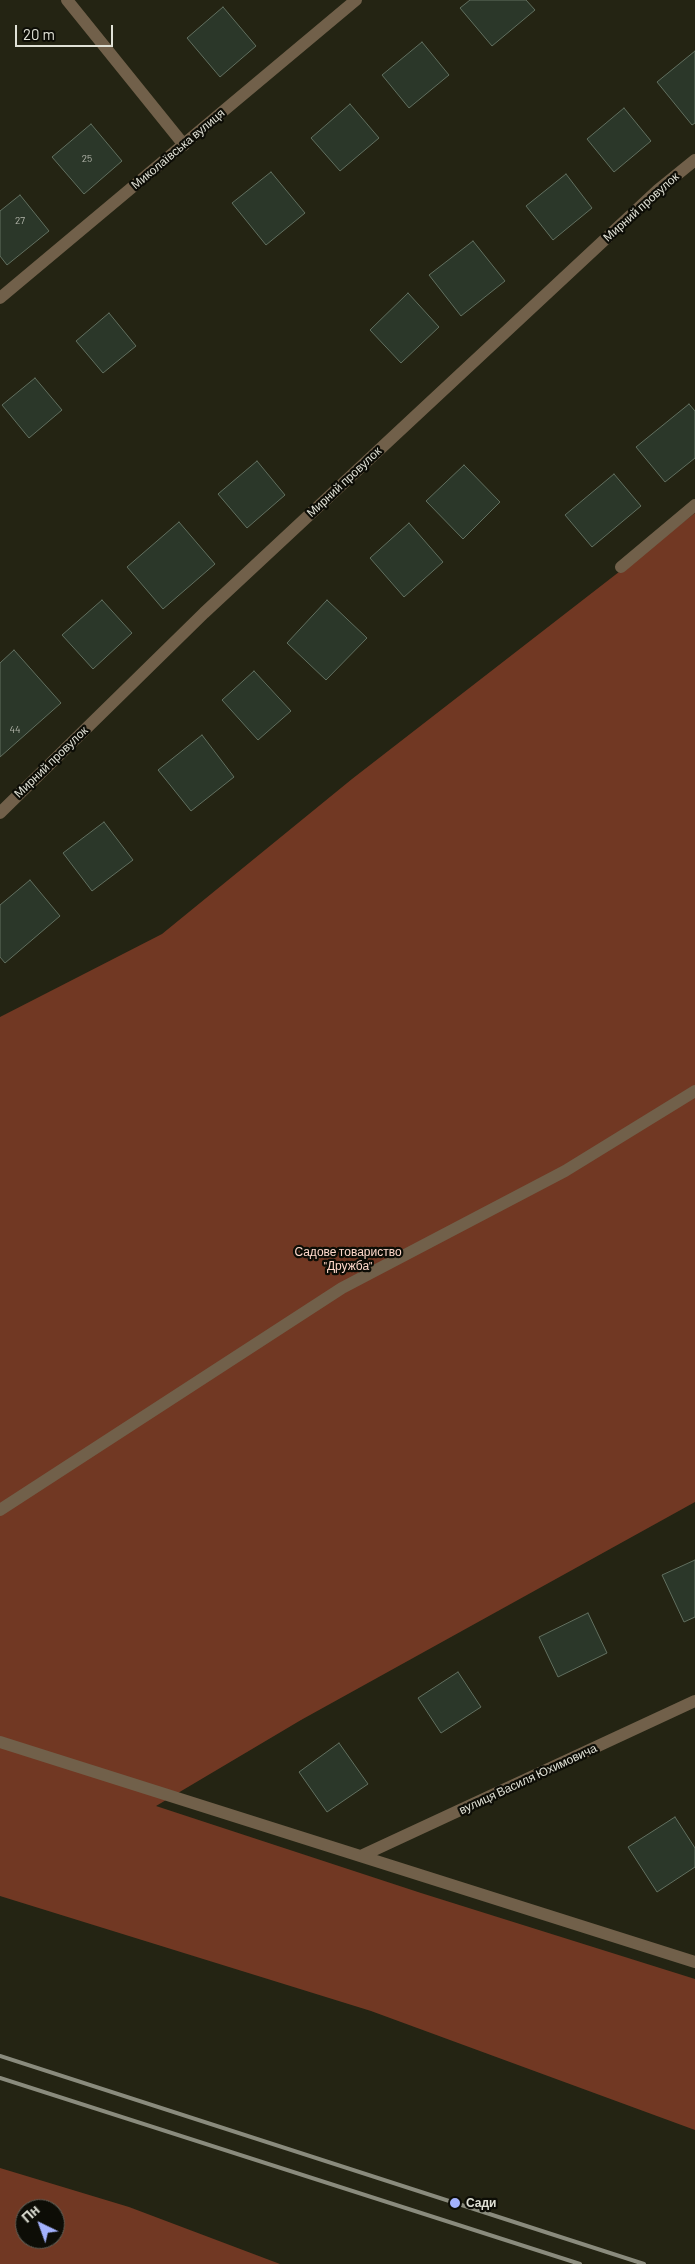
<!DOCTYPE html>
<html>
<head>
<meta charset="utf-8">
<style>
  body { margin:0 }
  #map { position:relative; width:695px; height:2264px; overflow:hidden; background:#242413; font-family:Barlow,sans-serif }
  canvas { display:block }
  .north { position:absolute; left:15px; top:2199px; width:50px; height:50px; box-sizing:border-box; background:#0d0d06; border:1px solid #616259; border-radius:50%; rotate:318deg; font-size:14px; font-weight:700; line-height:20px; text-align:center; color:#e0e1d6 }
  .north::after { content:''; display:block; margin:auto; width:18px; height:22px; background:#a3b2fd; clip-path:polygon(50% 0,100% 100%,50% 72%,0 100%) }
  .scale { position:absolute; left:15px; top:25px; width:98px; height:22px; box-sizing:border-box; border:2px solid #e0e1d6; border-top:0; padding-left:6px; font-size:15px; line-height:18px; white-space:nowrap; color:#e0e1d6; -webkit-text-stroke:4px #0d0d06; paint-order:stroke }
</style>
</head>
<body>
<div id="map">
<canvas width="695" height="2264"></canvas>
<div class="north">Пн</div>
<div class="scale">20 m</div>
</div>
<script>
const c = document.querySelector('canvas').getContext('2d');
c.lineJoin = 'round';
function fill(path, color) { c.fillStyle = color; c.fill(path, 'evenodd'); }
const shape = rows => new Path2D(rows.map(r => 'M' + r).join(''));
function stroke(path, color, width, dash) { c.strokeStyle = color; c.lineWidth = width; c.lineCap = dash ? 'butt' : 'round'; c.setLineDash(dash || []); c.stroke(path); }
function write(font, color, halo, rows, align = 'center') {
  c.font = font + ' Barlow,sans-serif'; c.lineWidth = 4.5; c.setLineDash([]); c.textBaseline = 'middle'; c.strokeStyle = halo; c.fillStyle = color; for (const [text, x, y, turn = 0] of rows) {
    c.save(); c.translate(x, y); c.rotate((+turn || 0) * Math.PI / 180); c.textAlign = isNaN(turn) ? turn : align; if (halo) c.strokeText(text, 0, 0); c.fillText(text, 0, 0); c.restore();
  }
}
fill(shape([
  [695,513,695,1502,301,1720,156,1806,421,1893,695,1979,695,2130,371,2011,0,1896,0,1017,162,934,352,779],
  [0,2168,129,2207,280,2264,0,2264],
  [25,2209,55,2209,55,2239,25,2239]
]), '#713823');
const building = shape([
  [470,0,526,0,535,10,492,46,460,8,470,0],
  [223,7,256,46,220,77,187,38,223,7],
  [422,42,449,75,409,108,382,75,422,42],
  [695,51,695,123,692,125,657,82,695,51],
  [350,104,379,138,340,171,311,138,350,104],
  [624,108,651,141,614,172,587,139,624,108],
  [91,124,122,161,84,194,52,157,91,124],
  [271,172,305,213,266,245,232,203,271,172],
  [566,174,592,208,553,240,526,206,566,174],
  [20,195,49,231,7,265,0,256,0,211,20,195],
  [473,241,505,281,461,316,429,275,473,241],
  [408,293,439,327,401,363,370,330,408,293],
  [109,313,136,346,103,373,76,341,109,313],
  [35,378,62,410,29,438,2,405,35,378],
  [689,404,695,411,695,458,665,482,636,447,689,404],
  [257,461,285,495,247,528,218,494,257,461],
  [464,465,500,502,463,539,426,501,464,465],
  [614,474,641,506,592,547,565,515,614,474],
  [179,522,215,564,163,609,127,567,179,522],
  [409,523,443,562,404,597,370,558,409,523],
  [102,600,132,633,93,669,62,635,102,600],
  [327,600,367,638,326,680,287,643,327,600],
  [14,650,61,703,0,757,0,663,14,650],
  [254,671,291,711,258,740,222,700,254,671],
  [202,735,234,777,191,811,158,770,202,735],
  [104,822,133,860,92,891,63,853,104,822],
  [30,880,60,916,5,963,0,957,0,905,30,880],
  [695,1560,695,1617,684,1622,662,1575,695,1560],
  [588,1613,607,1653,558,1677,539,1637,588,1613],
  [458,1672,481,1707,441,1733,418,1698,458,1672],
  [339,1743,368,1784,327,1812,299,1772,339,1743],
  [675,1817,695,1848,695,1867,657,1892,628,1847,675,1817]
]);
fill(building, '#2b3729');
stroke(building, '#627060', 1);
stroke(shape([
  [67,0,184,145],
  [0,298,356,0],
  [621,567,695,505],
  [0,813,204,613,658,190,695,160],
  [0,1510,342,1288,565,1171,695,1091],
  [0,1742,695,1962],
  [361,1856,695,1701]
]), '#71604a', 12);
stroke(shape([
  [0,2056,644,2264],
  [0,2078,580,2264]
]), '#8a8b7d', 4);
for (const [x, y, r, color] of [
  [455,2203,6,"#a3b2fd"]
]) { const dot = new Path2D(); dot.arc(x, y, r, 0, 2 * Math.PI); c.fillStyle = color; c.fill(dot); stroke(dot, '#0d0d06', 2); }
write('10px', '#b3b6ab', null, [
  ["25",87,159],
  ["27",20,221],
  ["44",15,730]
]);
write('12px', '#e0e1d6', '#0d0d06', [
  ["Миколаївська вулиця",178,149,-40],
  ["Мирний провулок",641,207,-42],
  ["Мирний провулок",344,482,-43],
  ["Мирний провулок",51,762,-44],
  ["вулиця Василя Юхимовича",528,1779,-25]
]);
write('12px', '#fed8ca', '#0d0d06', [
  ["Садове товариство",348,1252],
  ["\"Дружба\"",348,1266]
]);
write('bold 12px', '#e0e1d6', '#0d0d06', [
  ["Сади",466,2203]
], 'left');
</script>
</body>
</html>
